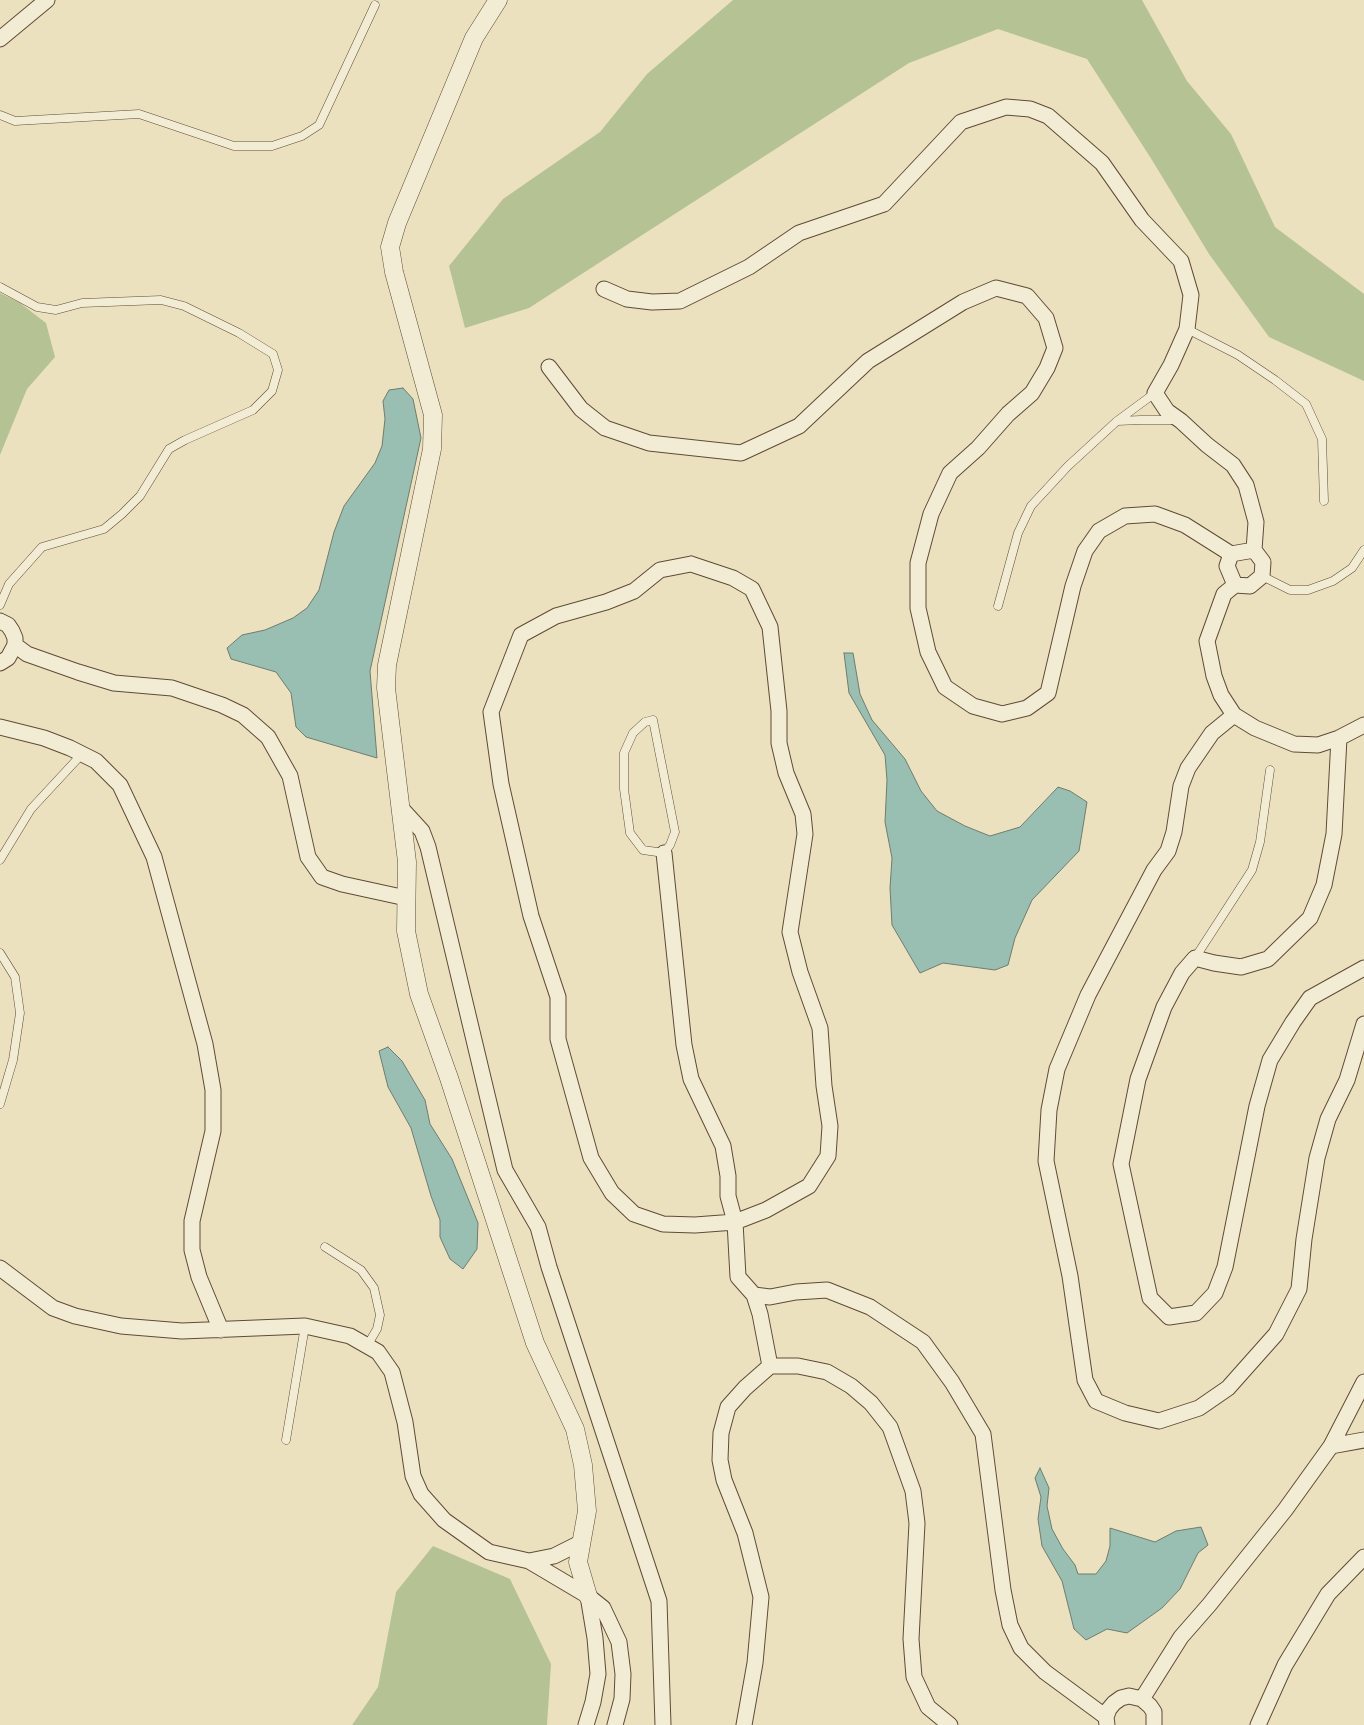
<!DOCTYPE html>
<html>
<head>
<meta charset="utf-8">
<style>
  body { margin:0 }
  canvas { display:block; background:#ece1be }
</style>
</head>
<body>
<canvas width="1364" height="1725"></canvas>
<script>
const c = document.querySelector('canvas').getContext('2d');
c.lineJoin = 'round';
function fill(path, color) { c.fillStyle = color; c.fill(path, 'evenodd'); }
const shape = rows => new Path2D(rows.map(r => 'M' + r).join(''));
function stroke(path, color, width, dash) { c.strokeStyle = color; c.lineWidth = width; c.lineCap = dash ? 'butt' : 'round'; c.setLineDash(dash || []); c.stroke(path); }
fill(shape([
  [733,0,1142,0,1187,81,1231,134,1275,227,1364,294,1364,381,1269,337,1209,254,1152,160,1087,59,998,29,909,63,529,308,465,328,449,266,503,199,600,132,647,74],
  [0,293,20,303,46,323,55,357,27,389,0,455],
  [433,1546,510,1579,551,1664,547,1725,352,1725,378,1687,396,1592]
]), '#b5c394');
const water = shape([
  [403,388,413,399,421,438,370,671,377,758,306,737,296,727,291,693,276,672,231,659,227,648,242,635,265,630,293,618,307,608,319,590,334,532,344,506,375,463,382,446,385,419,383,401,389,390,403,388],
  [844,653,853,653,860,694,872,720,905,759,921,791,937,811,965,826,990,836,1020,827,1058,787,1070,791,1087,802,1079,851,1032,900,1015,938,1008,965,995,970,943,963,920,973,892,925,890,888,892,858,885,822,887,780,885,755,849,693,844,653],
  [388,1047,402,1061,425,1100,430,1124,452,1159,478,1223,477,1249,463,1269,450,1259,440,1237,440,1220,431,1196,411,1128,388,1087,379,1051,388,1047],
  [1040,1468,1049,1488,1047,1506,1052,1529,1063,1549,1075,1565,1078,1574,1096,1574,1106,1561,1110,1546,1110,1528,1155,1542,1176,1531,1201,1527,1208,1545,1198,1553,1180,1589,1162,1608,1127,1633,1107,1629,1086,1640,1074,1629,1062,1581,1042,1546,1038,1519,1041,1497,1035,1478,1040,1468]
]);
fill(water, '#99beb2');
stroke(water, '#6f7c6e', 1);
const service = shape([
  [0,115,15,121,139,114,234,146,272,146,302,136,319,125,375,5],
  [0,287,37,307,56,310,82,303,161,300,184,306,239,333,273,354,278,370,272,391,253,410,185,440,169,449,140,496,122,514,104,529,42,547,9,584,0,605],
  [1187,329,1238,355,1275,380,1306,404,1322,439,1324,501],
  [1117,421,1141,420,1177,420],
  [1262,576,1290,590,1308,590,1333,581,1352,568,1364,550],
  [998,606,1018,533,1031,506,1068,466,1117,421,1155,393],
  [653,720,675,832,670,845,664,853,643,850,630,833,624,789,624,753,633,733,645,722,653,720],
  [0,860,31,809,82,754],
  [0,953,15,977,20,1013,13,1060,0,1104],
  [1195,958,1252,870,1260,842,1270,770],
  [325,1247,361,1270,374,1288,380,1315,377,1329,367,1346],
  [286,1440,305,1326]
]);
const minor = shape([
  [0,39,47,0],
  [604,289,627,299,652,302,680,301,749,267,799,233,884,204,961,122,1006,107,1030,109,1048,116,1102,163,1142,220,1181,261,1191,295,1187,329,1171,365,1155,393,1167,411,1181,421,1207,445,1233,465,1246,485,1256,522,1254,550,1263,562,1262,576,1250,586,1235,585,1224,594,1207,641,1214,676,1221,695,1234,715,1255,728,1294,744,1318,745,1339,738,1364,725],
  [549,367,581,409,605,428,649,443,741,453,799,426,868,361,963,302,996,288,1027,296,1046,318,1055,348,1047,368,1032,393,1008,414,978,448,950,473,931,514,918,563,918,608,928,652,945,687,973,706,1002,714,1027,708,1048,693,1073,586,1085,551,1099,531,1125,516,1155,514,1185,525,1231,554,1254,550],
  [1231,554,1227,566,1235,585],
  [691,564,733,578,752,589,770,627,779,711,779,743,786,773,803,814,805,834,790,932,800,972,820,1028,824,1086,830,1126,828,1156,809,1186,766,1210,735,1222,695,1225,663,1224,634,1214,612,1193,591,1158,558,1039,558,997,531,916,501,784,491,712,521,635,556,616,606,602,634,591,660,570,691,564],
  [0,621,8,625,12,631,15,638,15,645,8,658,0,663],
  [15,645,27,654,78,672,114,683,172,688,222,705,243,715,268,737,290,776,308,857,322,877,342,884,406,898],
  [1234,715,1212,733,1188,768,1181,786,1174,832,1168,851,1154,870,1088,995,1057,1069,1049,1110,1046,1161,1070,1276,1085,1380,1096,1401,1125,1413,1159,1421,1199,1408,1228,1388,1276,1334,1299,1289,1304,1239,1317,1158,1328,1119,1347,1080,1364,1024],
  [0,727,44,738,70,748,96,761,120,785,154,857,205,1044,213,1090,213,1131,192,1221,192,1250,199,1277,221,1330],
  [1339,738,1334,834,1324,885,1310,918,1268,959,1241,967,1214,963,1195,958,1182,973,1164,1007,1138,1079,1121,1164,1150,1298,1169,1317,1196,1313,1215,1293,1225,1267,1257,1106,1270,1060,1293,1022,1310,998,1364,968],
  [401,808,422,831,428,847,505,1170,538,1227,549,1267,659,1601,663,1725],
  [664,853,684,1045,691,1079,723,1146,728,1176,728,1196,735,1222,738,1277,754,1295,770,1297,796,1292,827,1290,870,1307,923,1342,952,1382,983,1434,1003,1590,1010,1625,1021,1648,1045,1672,1106,1717],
  [0,1268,53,1308,75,1316,121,1326,182,1331,305,1326,350,1336,378,1352,392,1372,405,1422,413,1476,421,1494,444,1520,489,1552,529,1561,554,1556,582,1542],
  [754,1295,760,1314,770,1366],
  [1331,1446,1364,1440],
  [529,1561,588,1596,603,1608,619,1642,623,1674,622,1699,615,1725],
  [1142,1699,1181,1637,1209,1605,1285,1510,1331,1446,1364,1382],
  [586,1725,593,1702,598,1674,595,1638,588,1596],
  [744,1725,755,1663,761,1597,745,1533,724,1480,720,1460,721,1433,728,1407,745,1388,770,1366,798,1366,827,1372,851,1386,871,1403,890,1427,913,1491,917,1523,911,1639,914,1677,928,1707,950,1725],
  [1107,1725,1106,1717,1109,1709,1114,1703,1121,1698,1129,1696,1142,1699,1150,1706,1154,1712,1154,1725],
  [1258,1725,1285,1665,1328,1594,1364,1557]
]);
const tertiary = shape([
  [498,0,474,38,397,223,390,247,394,272,433,415,432,449,387,665,386,688,407,862,406,931,419,994,449,1078,535,1343,575,1429,583,1465,587,1511,578,1562,588,1596]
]);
stroke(service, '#5f4b36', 9);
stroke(minor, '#5f4b36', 17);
stroke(tertiary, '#5f4b36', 19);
stroke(service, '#f3ecd5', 8);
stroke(minor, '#f3ecd5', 15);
stroke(tertiary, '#f3ecd5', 18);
</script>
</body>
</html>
